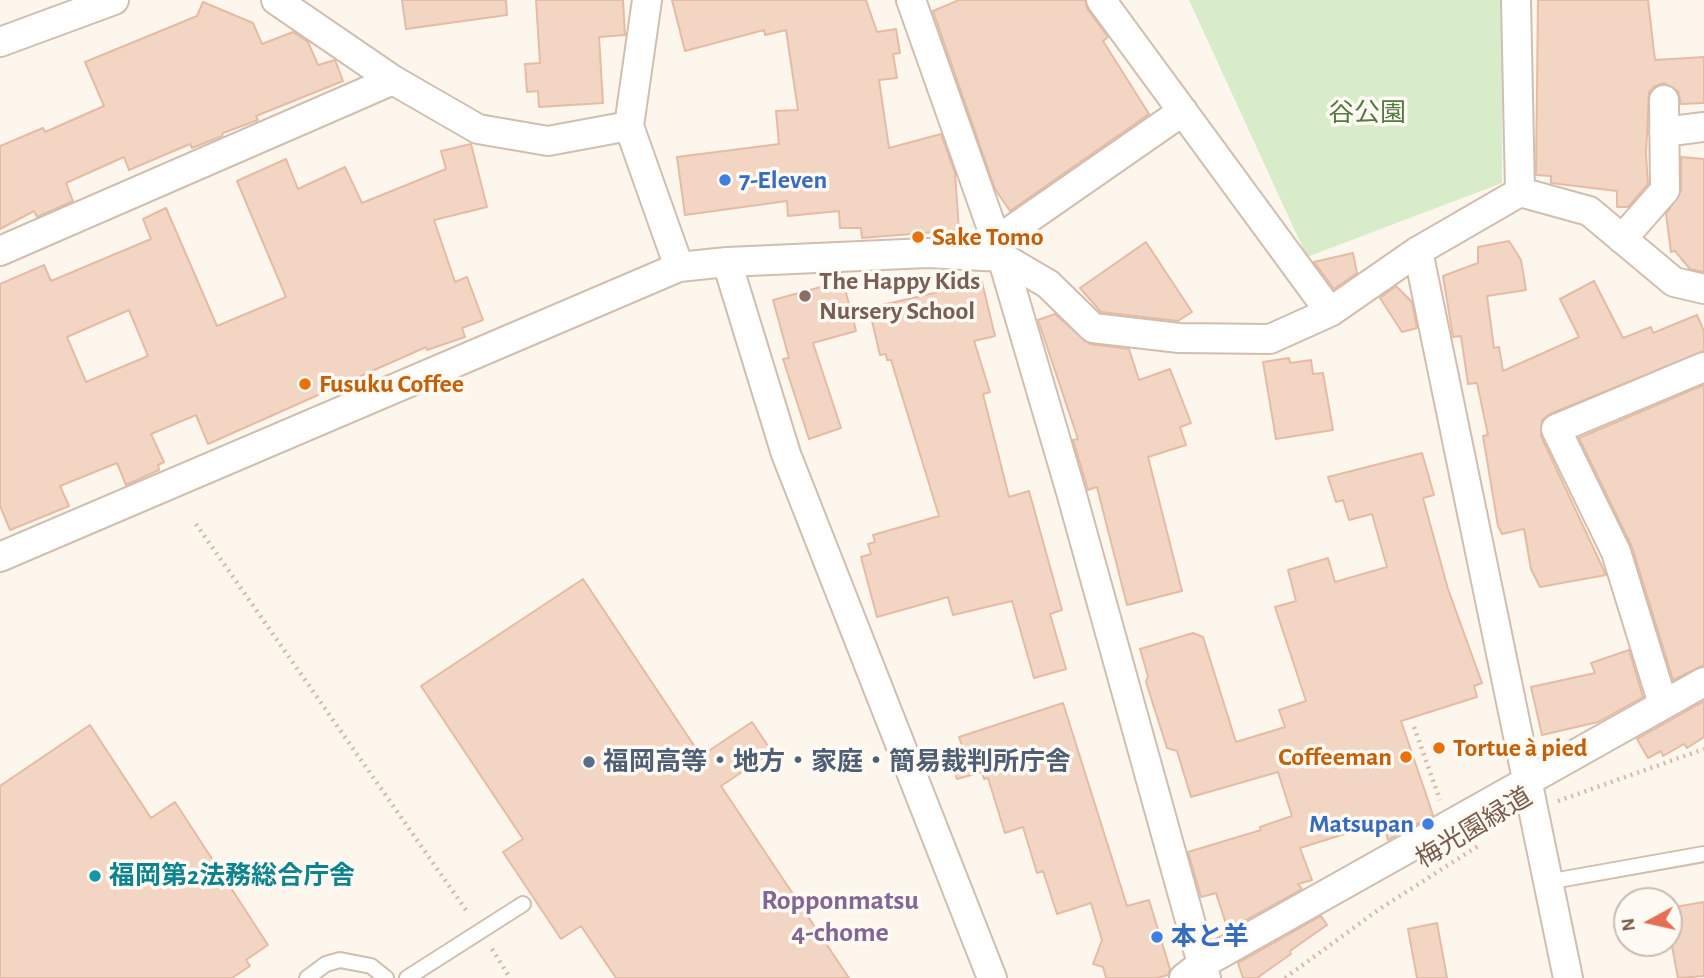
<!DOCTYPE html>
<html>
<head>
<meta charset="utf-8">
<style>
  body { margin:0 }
  #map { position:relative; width:1704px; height:978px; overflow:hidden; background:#fdf6ec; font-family:"Alegreya Sans",sans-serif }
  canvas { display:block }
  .north { position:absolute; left:1613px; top:887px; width:70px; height:70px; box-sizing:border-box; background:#fffaf3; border:2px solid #cabbb1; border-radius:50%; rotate:262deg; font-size:19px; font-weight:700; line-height:28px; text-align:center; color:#7a5c4d }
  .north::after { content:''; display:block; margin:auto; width:24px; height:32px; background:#e76f51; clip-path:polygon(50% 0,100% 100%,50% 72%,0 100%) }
</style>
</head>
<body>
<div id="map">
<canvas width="1704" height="978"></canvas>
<div class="north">N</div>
</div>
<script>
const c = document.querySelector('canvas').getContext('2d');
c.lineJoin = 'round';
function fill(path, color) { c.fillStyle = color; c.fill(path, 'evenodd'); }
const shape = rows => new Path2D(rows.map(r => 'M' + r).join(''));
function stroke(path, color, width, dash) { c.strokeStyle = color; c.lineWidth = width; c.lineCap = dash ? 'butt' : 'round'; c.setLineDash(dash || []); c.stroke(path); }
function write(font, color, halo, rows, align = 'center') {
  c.font = font + ' "Alegreya Sans","Noto Sans JP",sans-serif'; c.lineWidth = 7; c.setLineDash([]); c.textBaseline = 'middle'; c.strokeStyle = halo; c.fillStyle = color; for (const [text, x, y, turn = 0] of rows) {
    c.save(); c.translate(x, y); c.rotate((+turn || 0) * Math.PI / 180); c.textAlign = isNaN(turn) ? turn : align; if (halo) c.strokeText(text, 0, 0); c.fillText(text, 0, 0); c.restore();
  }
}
fill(shape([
  [1189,0,1503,0,1502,183,1307,257]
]), '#d8ecc9');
const building = shape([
  [402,0,506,0,507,15,406,29,402,0],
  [536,0,623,0,625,35,599,37,603,103,539,107,538,91,527,92,525,64,540,63,536,0],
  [672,0,866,0,877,32,896,29,900,53,893,54,897,78,879,80,889,148,941,134,955,173,959,230,862,238,861,228,840,228,839,211,788,216,787,201,685,215,677,157,779,144,776,111,798,110,786,30,765,35,764,30,685,51,672,0],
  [959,0,1085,0,1088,10,1108,37,1103,41,1149,114,1010,211,995,189,933,11,959,0],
  [1538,0,1648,0,1655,60,1704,57,1704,103,1681,104,1678,91,1664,83,1655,86,1649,92,1646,154,1648,184,1628,207,1617,207,1617,191,1551,183,1551,176,1536,175,1538,0],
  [203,2,253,23,262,44,293,32,308,42,318,65,335,60,343,81,256,116,258,120,223,133,222,136,192,148,190,144,129,170,124,157,66,183,73,201,37,217,34,211,0,229,0,146,43,128,45,132,104,106,85,62,197,16,203,2],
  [471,144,487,207,434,220,455,282,467,277,483,320,462,328,465,337,427,350,426,347,208,444,196,415,151,434,164,462,158,465,159,470,126,485,117,463,60,486,69,506,10,530,0,506,0,284,44,265,51,281,151,239,143,219,166,208,217,326,286,297,237,181,286,159,298,189,345,167,362,203,446,169,441,151,471,144],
  [129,310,148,356,86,382,67,337,129,310],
  [1681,157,1704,159,1704,272,1690,269,1675,251,1671,252,1666,214,1681,191,1681,157],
  [1509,241,1521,260,1526,290,1487,296,1494,348,1499,347,1503,371,1579,337,1560,299,1594,281,1623,338,1651,327,1653,333,1697,315,1704,331,1704,351,1550,414,1542,420,1541,436,1606,575,1540,587,1531,569,1524,529,1502,534,1498,526,1483,436,1488,435,1477,383,1468,384,1461,336,1453,337,1443,276,1478,263,1478,247,1509,241],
  [1146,242,1192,312,1178,321,1101,312,1080,288,1146,242],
  [1353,253,1357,273,1334,289,1314,262,1353,253],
  [843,281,856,331,813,343,841,428,809,439,783,359,789,358,773,300,843,281],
  [982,282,995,336,974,341,990,392,983,394,1009,497,1029,491,1062,610,1050,614,1066,669,1034,678,1012,601,953,615,948,597,877,617,861,557,871,554,868,544,875,542,873,535,939,516,891,360,887,360,886,354,880,355,869,308,982,282],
  [1396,286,1412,302,1417,328,1402,332,1380,298,1396,286],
  [1055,314,1090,344,1129,349,1139,380,1170,369,1191,423,1180,427,1186,445,1148,457,1182,591,1127,605,1097,487,1088,490,1073,440,1078,439,1038,320,1055,314],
  [1289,358,1290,363,1311,360,1313,374,1323,373,1333,430,1276,439,1263,362,1289,358],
  [1704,385,1704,665,1673,680,1632,547,1579,438,1704,385],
  [1422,453,1434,495,1423,498,1448,589,1482,683,1474,686,1477,697,1401,721,1433,815,1388,840,1383,822,1300,848,1312,880,1298,884,1302,889,1228,930,1216,893,1201,897,1188,852,1261,830,1260,827,1292,816,1278,772,1191,797,1177,751,1167,748,1146,682,1148,676,1140,649,1193,633,1203,637,1236,742,1285,727,1279,710,1306,701,1275,607,1296,601,1288,570,1328,558,1335,582,1387,567,1372,514,1349,520,1343,500,1336,502,1328,477,1422,453],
  [583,579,701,756,752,722,772,752,721,786,849,978,616,978,581,926,561,939,503,852,523,839,421,686,583,579],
  [1629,650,1643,697,1598,722,1542,735,1531,687,1595,673,1591,663,1629,650],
  [1704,701,1704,737,1687,748,1684,744,1663,756,1661,751,1648,758,1637,739,1704,701],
  [1063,703,1127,906,1149,900,1170,969,1168,975,1157,978,1106,978,1103,967,1093,964,1102,940,1091,903,1057,914,1043,871,1037,873,1023,827,1005,833,988,778,984,779,982,772,957,779,948,751,962,746,959,737,1063,703],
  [90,725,151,818,175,802,268,945,246,960,250,966,232,978,0,978,0,786,90,725],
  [1704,902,1704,976,1678,978,1669,930,1669,908,1704,902],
  [1321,916,1327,925,1290,951,1291,954,1257,978,1243,978,1238,963,1321,916],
  [1437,923,1447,978,1417,978,1408,929,1437,923]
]);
fill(building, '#f3d5c3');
stroke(building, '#e6bba3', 2);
const lane = shape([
  [1547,882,1704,854],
  [307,978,326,964,340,960,371,966,386,978],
  [407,978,523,904]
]);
const street = shape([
  [276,0,393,80,478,129,548,141,629,126],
  [647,0,629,126,679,267],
  [911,0,1002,257,1071,492,1206,978],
  [1101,0,1330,312],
  [1516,0,1520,192],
  [0,42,114,0],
  [1664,132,1704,127],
  [1622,239,1665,190,1664,100],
  [996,241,1183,111],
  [0,251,393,80],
  [1418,251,1568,978],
  [727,262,786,454,992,978],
  [0,557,679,267,727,262,927,253,1002,257,1048,284,1093,328,1179,338,1270,339,1330,312,1418,251,1520,192,1589,211,1674,282,1704,289],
  [1663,704,1616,552,1556,429,1704,367],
  [1184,978,1202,964,1704,682]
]);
stroke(lane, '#d1beb0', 18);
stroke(street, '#d1beb0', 32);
stroke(shape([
  [196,524,468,913],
  [1414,727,1440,800],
  [1558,801,1704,749],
  [492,949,510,978],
  [1285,978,1378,910,1478,846]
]), '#d9b8a5', 4.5, [2, 5]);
stroke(lane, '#fff', 14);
stroke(street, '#fff', 28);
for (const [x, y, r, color] of [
  [725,180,7,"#3f7fe0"],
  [918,237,7,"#e8710a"],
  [805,296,7,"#8d6e63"],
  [305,384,7,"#e8710a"],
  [1439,748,7,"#e8710a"],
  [1406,757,7,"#e8710a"],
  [589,762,7,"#5c6f8a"],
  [1428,824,7,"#3f7fe0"],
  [95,876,7,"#0f9aa8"],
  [1157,937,7,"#3f7fe0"]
]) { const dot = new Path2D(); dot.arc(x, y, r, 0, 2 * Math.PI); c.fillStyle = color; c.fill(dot); stroke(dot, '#fffaf3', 2.5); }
write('26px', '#537a41', '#fffaf3', [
  ["谷公園",1367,113]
]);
write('bold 26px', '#366cbe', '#fffaf3', [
  ["7-Eleven",739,180],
  ["Matsupan",1414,824,"right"],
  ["本と羊",1171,937]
], 'left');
write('bold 26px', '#c56008', '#fffaf3', [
  ["Sake Tomo",932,237],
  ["Fusuku Coffee",319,384],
  ["Tortue à pied",1453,748],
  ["Coffeeman",1392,757,"right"]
], 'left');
write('bold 26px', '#785e54', '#fffaf3', [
  ["The Happy Kids",819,281],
  ["Nursery School",819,311]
], 'left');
write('bold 26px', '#4e5e75', '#fffaf3', [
  ["福岡高等・地方・家庭・簡易裁判所庁舎",603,762]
], 'left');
write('26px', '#7a5c4d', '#fffaf3', [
  ["梅光園緑道",1474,828,-31]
]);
write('bold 26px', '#0d838f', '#fffaf3', [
  ["福岡第2法務総合庁舎",109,876]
], 'left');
write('bold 28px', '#846695', '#fffaf3', [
  ["Ropponmatsu",840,901],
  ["4-chome",840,933]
]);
</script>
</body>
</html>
